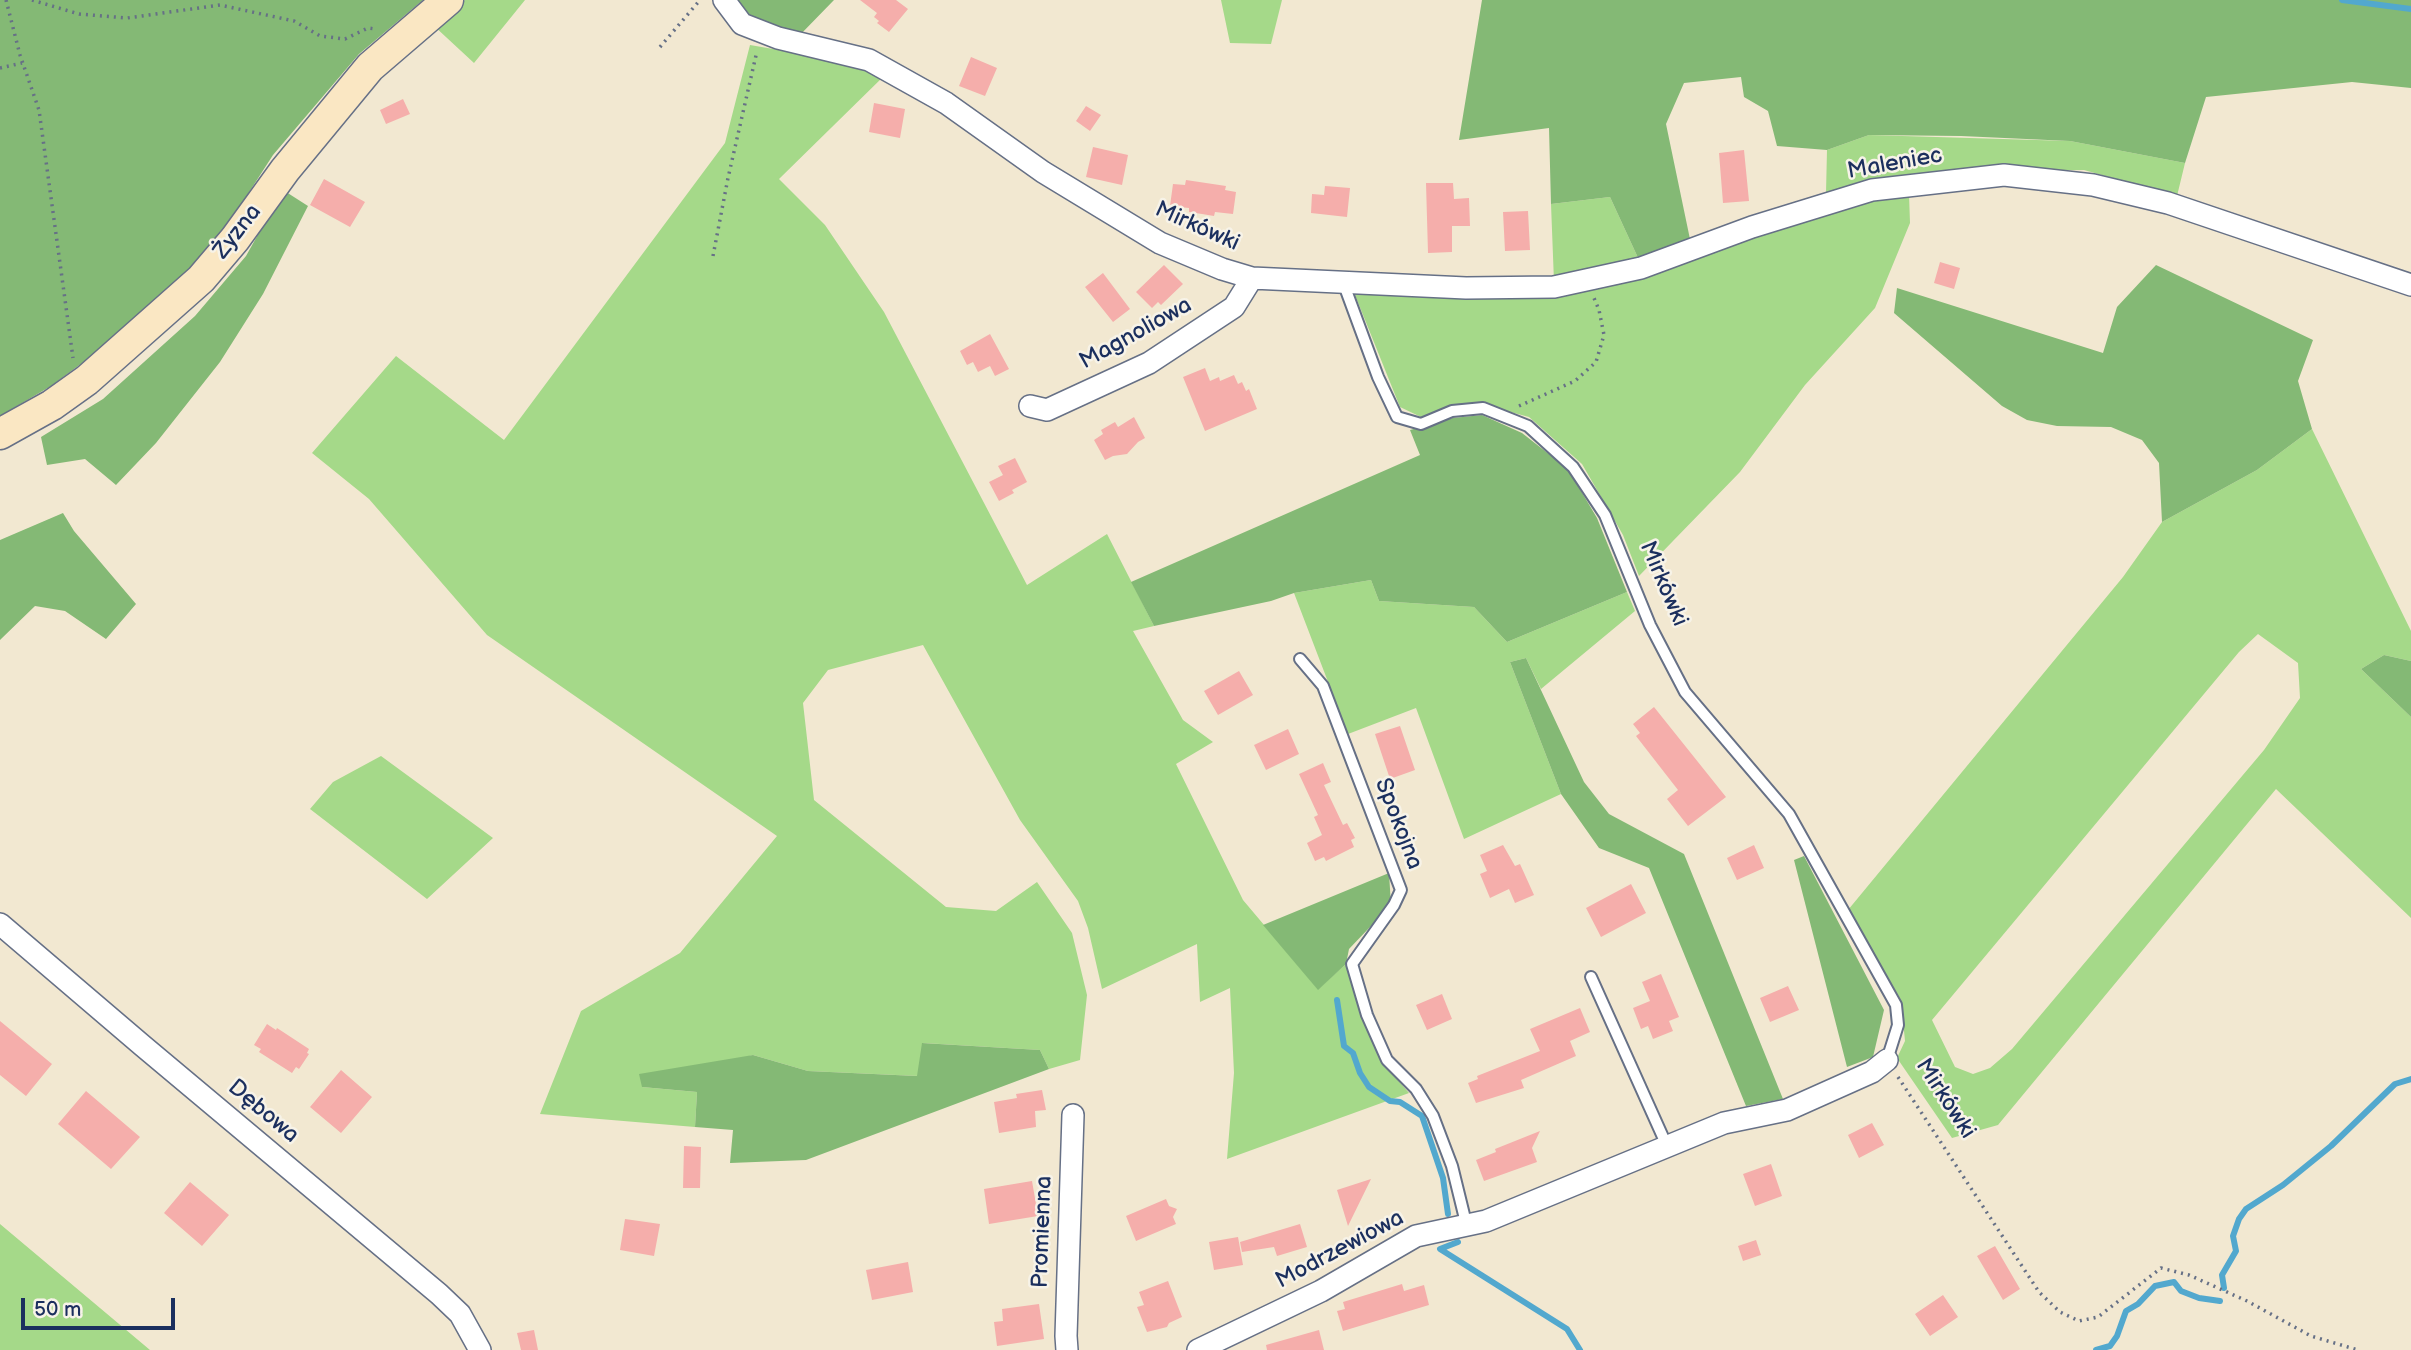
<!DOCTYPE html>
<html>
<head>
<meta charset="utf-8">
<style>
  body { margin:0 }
  #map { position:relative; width:2411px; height:1350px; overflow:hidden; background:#f2e8d1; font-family:"Balsamiq Sans",sans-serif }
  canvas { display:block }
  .scale { position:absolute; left:21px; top:1298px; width:154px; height:32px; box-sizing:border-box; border:4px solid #1b2f5e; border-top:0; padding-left:9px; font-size:21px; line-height:24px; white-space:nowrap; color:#1b2f5e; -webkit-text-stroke:5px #f7f3e8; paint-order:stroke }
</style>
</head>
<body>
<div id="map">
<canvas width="2411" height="1350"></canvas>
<div class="scale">50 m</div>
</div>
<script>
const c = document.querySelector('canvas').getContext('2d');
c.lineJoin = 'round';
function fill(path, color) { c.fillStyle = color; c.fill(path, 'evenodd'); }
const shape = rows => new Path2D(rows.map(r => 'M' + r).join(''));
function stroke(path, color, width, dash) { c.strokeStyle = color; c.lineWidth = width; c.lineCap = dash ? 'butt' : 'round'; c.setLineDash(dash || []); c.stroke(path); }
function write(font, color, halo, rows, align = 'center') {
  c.font = font + ' "Balsamiq Sans",sans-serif'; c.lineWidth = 5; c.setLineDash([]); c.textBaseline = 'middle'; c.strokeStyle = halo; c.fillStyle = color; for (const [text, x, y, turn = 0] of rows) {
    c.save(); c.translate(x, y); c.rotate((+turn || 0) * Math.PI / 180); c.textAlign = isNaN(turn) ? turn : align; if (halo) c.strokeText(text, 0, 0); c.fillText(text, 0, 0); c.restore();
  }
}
fill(shape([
  [465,0,525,0,474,63,433,25],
  [1221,0,1282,0,1271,44,1230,43],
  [750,45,837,60,885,75,779,179,825,225,884,312,1027,585,1107,534,1154,626,1133,631,1183,720,1213,742,1176,764,1243,900,1318,989,1346,964,1360,1012,1384,1064,1409,1093,1227,1159,1234,1073,1230,988,1200,1002,1197,944,1102,989,1088,928,1078,901,1020,820,923,645,828,670,803,703,814,800,946,907,996,911,1037,882,1072,933,1087,995,1080,1060,1049,1069,1040,1050,923,1043,918,1076,808,1071,753,1055,642,1087,697,1092,695,1127,540,1114,581,1011,680,953,777,836,487,635,369,499,312,453,396,356,504,440,725,143],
  [1869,135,2070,141,2185,163,2177,196,2084,170,1977,171,1826,193,1827,150],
  [1909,194,1910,223,1875,308,1805,385,1740,472,1639,576,1623,535,1582,464,1529,417,1481,404,1421,417,1400,407,1353,290,1543,293,1859,200],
  [1610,197,1639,260,1554,282,1551,204],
  [2312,429,2411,631,2411,661,2384,655,2361,669,2411,717,2411,918,2276,789,1998,1125,1952,1138,1897,1058,1905,1041,1901,1000,1848,910,2123,577,2162,522,2257,470],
  [2258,634,2298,663,2300,698,2264,750,2012,1049,1990,1068,1973,1074,1955,1067,1932,1020,2239,652],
  [1371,580,1379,601,1474,607,1507,642,1627,592,1635,611,1541,689,1526,658,1510,662,1561,794,1464,839,1416,708,1348,734,1294,593],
  [381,756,493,838,427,899,310,809,333,782],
  [0,1224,150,1350,0,1350]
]), '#a5d989');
fill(shape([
  [0,0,423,0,359,54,273,155,224,231,155,309,51,386,0,416],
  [734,0,834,0,798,37,748,16],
  [1482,0,2411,0,2411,88,2352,82,2206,97,2185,163,2070,141,1961,136,1869,135,1827,150,1777,146,1768,111,1744,97,1741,77,1684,83,1666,124,1691,244,1639,260,1610,197,1551,204,1549,128,1459,140],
  [283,190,308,206,263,294,220,362,156,443,116,485,85,459,47,465,41,437,103,399,195,316,246,256],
  [2156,265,2313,340,2298,381,2312,429,2257,470,2162,522,2159,463,2142,440,2111,427,2057,426,2027,420,2002,406,1894,313,1897,288,2103,353,2117,307],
  [1482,415,1522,433,1568,469,1597,518,1627,592,1507,642,1474,607,1379,601,1371,580,1294,593,1271,601,1154,626,1131,582,1420,455,1410,430,1453,418],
  [63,513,74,531,136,604,106,639,65,611,35,606,0,640,0,540],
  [2384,655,2411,661,2411,717,2361,669],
  [1526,658,1584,782,1609,814,1684,854,1783,1099,1746,1106,1649,868,1599,848,1561,794,1510,662],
  [1804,856,1884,1010,1873,1057,1847,1067,1794,860],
  [1389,873,1391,905,1349,949,1346,964,1318,990,1263,925],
  [922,1043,1040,1050,1049,1069,806,1160,730,1163,733,1130,695,1127,697,1092,642,1087,639,1074,753,1055,808,1071,917,1076]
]), '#84b975');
stroke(shape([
  [2342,0,2411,9],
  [1337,1000,1344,1046,1353,1053,1360,1073,1369,1087,1390,1101,1400,1102,1422,1116,1443,1178,1448,1214],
  [1458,1242,1440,1249,1567,1329,1580,1350],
  [2224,1288,2222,1275,2236,1251,2233,1236,2239,1219,2246,1209,2283,1185,2331,1146,2395,1084,2411,1079],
  [2096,1350,2110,1346,2117,1336,2126,1311,2138,1304,2155,1286,2174,1282,2181,1291,2199,1298,2220,1301]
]), '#52a8ce', 6);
fill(shape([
  [860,0,896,0,908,9,889,32,877,23,879,21,874,17,877,13],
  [971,57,997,68,985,96,959,86],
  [403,99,410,114,386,124,380,110],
  [874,103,905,109,900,138,869,132],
  [1086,106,1101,115,1090,131,1076,121],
  [1093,147,1128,155,1122,185,1086,177],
  [1744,150,1749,201,1723,203,1719,153],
  [324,179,365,202,350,227,310,205],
  [1186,180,1226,186,1225,190,1236,192,1233,214,1215,212,1214,216,1202,214,1189,212,1189,208,1170,206,1173,184,1185,185],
  [1426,183,1453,183,1454,199,1469,198,1470,226,1452,226,1452,252,1428,253],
  [1325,186,1350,188,1347,217,1311,213,1312,194,1324,195],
  [1528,211,1530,250,1505,251,1503,212],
  [1940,262,1960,268,1954,289,1934,283],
  [1164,265,1183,284,1161,305,1158,302,1152,308,1136,292],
  [1103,273,1130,309,1113,322,1085,287],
  [990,334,1009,369,995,376,990,366,978,372,973,362,967,365,960,351],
  [1205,368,1210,381,1219,377,1220,381,1234,375,1238,384,1242,382,1246,391,1249,389,1257,409,1205,431,1183,377],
  [1134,417,1145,438,1138,442,1127,454,1113,456,1105,460,1094,440,1103,434,1101,430,1115,422,1118,427],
  [1015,458,1027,482,1012,490,1014,493,999,501,989,482,1003,475,998,466],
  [1239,671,1253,695,1218,715,1204,691],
  [1654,707,1726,797,1688,826,1667,799,1678,790,1636,736,1640,733,1633,724],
  [1400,726,1415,770,1390,779,1375,734],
  [1288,729,1299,754,1266,770,1254,745],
  [1323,763,1331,782,1324,785,1343,825,1347,823,1355,838,1351,840,1354,847,1326,861,1324,857,1315,861,1307,843,1322,835,1314,817,1318,815,1299,774],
  [1503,845,1515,866,1520,864,1534,895,1515,903,1509,889,1490,898,1480,874,1487,871,1480,855],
  [1754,845,1764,868,1737,880,1727,858],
  [1631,884,1646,913,1601,937,1586,908],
  [1661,974,1679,1017,1669,1021,1673,1031,1653,1039,1648,1026,1641,1029,1633,1008,1650,1001,1642,982],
  [1788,986,1799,1010,1770,1022,1760,998],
  [1442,994,1452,1019,1427,1030,1416,1005],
  [1580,1008,1590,1032,1570,1041,1576,1056,1521,1080,1524,1088,1476,1103,1468,1083,1478,1079,1477,1076,1540,1051,1530,1029],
  [0,1021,52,1064,26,1096,0,1075],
  [267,1024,276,1030,277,1028,309,1049,307,1053,309,1054,299,1069,296,1067,292,1073,259,1052,261,1049,254,1045],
  [341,1070,372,1097,341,1133,310,1107],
  [1042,1090,1046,1110,1035,1111,1036,1127,999,1133,994,1102,1017,1098,1016,1094],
  [86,1091,140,1137,111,1169,58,1124],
  [1872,1123,1884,1145,1859,1158,1848,1135],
  [1540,1131,1532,1148,1537,1162,1484,1181,1476,1160,1496,1152,1495,1149],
  [684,1146,701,1147,700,1188,683,1188],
  [1771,1164,1782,1196,1755,1206,1743,1174],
  [1371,1179,1348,1226,1337,1190],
  [1032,1181,1038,1216,989,1224,984,1189],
  [190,1182,229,1215,202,1246,164,1213],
  [1166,1199,1169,1206,1177,1209,1173,1217,1176,1224,1136,1241,1126,1216],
  [625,1219,660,1224,654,1256,620,1250],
  [1300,1224,1307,1247,1277,1256,1274,1247,1242,1252,1240,1242],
  [1238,1237,1243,1265,1214,1270,1209,1242],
  [1756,1240,1761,1255,1743,1261,1738,1246],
  [1995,1246,2020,1289,2003,1300,1977,1256],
  [908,1262,913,1292,872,1300,866,1270],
  [1168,1281,1182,1317,1169,1323,1167,1327,1147,1332,1137,1307,1144,1305,1139,1292],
  [1402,1284,1404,1291,1424,1285,1429,1305,1343,1331,1337,1311,1345,1309,1343,1302],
  [1943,1295,1958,1317,1930,1336,1915,1314],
  [1039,1304,1044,1339,997,1346,994,1322,1003,1321,1002,1309],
  [534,1330,538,1350,521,1350,517,1333],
  [1319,1330,1324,1350,1267,1350,1266,1345]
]), '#f5aeab');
const lane = shape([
  [1343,282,1378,377,1397,417,1421,424,1452,411,1483,408,1528,426,1573,467,1605,515,1650,625,1685,692,1789,814,1896,1005,1898,1025,1887,1060],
  [1300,659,1323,686,1401,890,1394,905,1352,964,1367,1015,1387,1060,1416,1089,1433,1116,1452,1166,1467,1227],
  [1591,977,1667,1146]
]);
const street = shape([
  [724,0,742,24,778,38,869,60,946,103,1043,172,1160,243,1222,269,1252,278,1466,288,1554,287,1641,268,1752,227,1872,190,2004,175,2093,185,2168,203,2411,285],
  [1030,406,1047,410,1149,363,1234,307,1252,278],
  [0,924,143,1046,439,1294,460,1314,480,1350],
  [1067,1350,1066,1336,1073,1115],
  [1198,1350,1321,1291,1416,1236,1486,1221,1724,1123,1787,1110,1872,1072,1887,1060]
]);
const secondary = shape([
  [0,434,52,405,87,380,201,279,235,239,285,170,370,67,448,0]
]);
stroke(lane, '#667086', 14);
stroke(street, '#667086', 24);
stroke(secondary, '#667086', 33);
stroke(shape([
  [6,0,20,55,39,110,73,358],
  [32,0,79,14,127,18,220,5,294,21,320,36,345,39,368,28,375,29],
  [660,47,700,0],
  [0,68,22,63],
  [713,256,728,178,757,51],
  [1519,406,1575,381,1596,362,1604,335,1599,310,1594,298],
  [1898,1077,2039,1292,2060,1312,2079,1321,2098,1317,2161,1268,2189,1275,2247,1301,2311,1336,2358,1350]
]), '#667086', 3.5, [2, 5]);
stroke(lane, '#fff', 10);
stroke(street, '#fff', 21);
stroke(secondary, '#fae7c3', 30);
write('23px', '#1b2f5e', '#f7f3e8', [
  ["Maleniec",1895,164,-10],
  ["Mirkówki",1197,227,24],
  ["Żyzna",238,232,-52],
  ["Magnoliowa",1136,334,-29],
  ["Mirkówki",1663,584,67],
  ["Spokojna",1398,824,69],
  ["Mirkówki",1945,1099,57],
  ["Dębowa",263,1112,40],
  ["Promienna",1043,1232,-88],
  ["Modrzewiowa",1340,1250,-28]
]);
</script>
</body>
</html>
